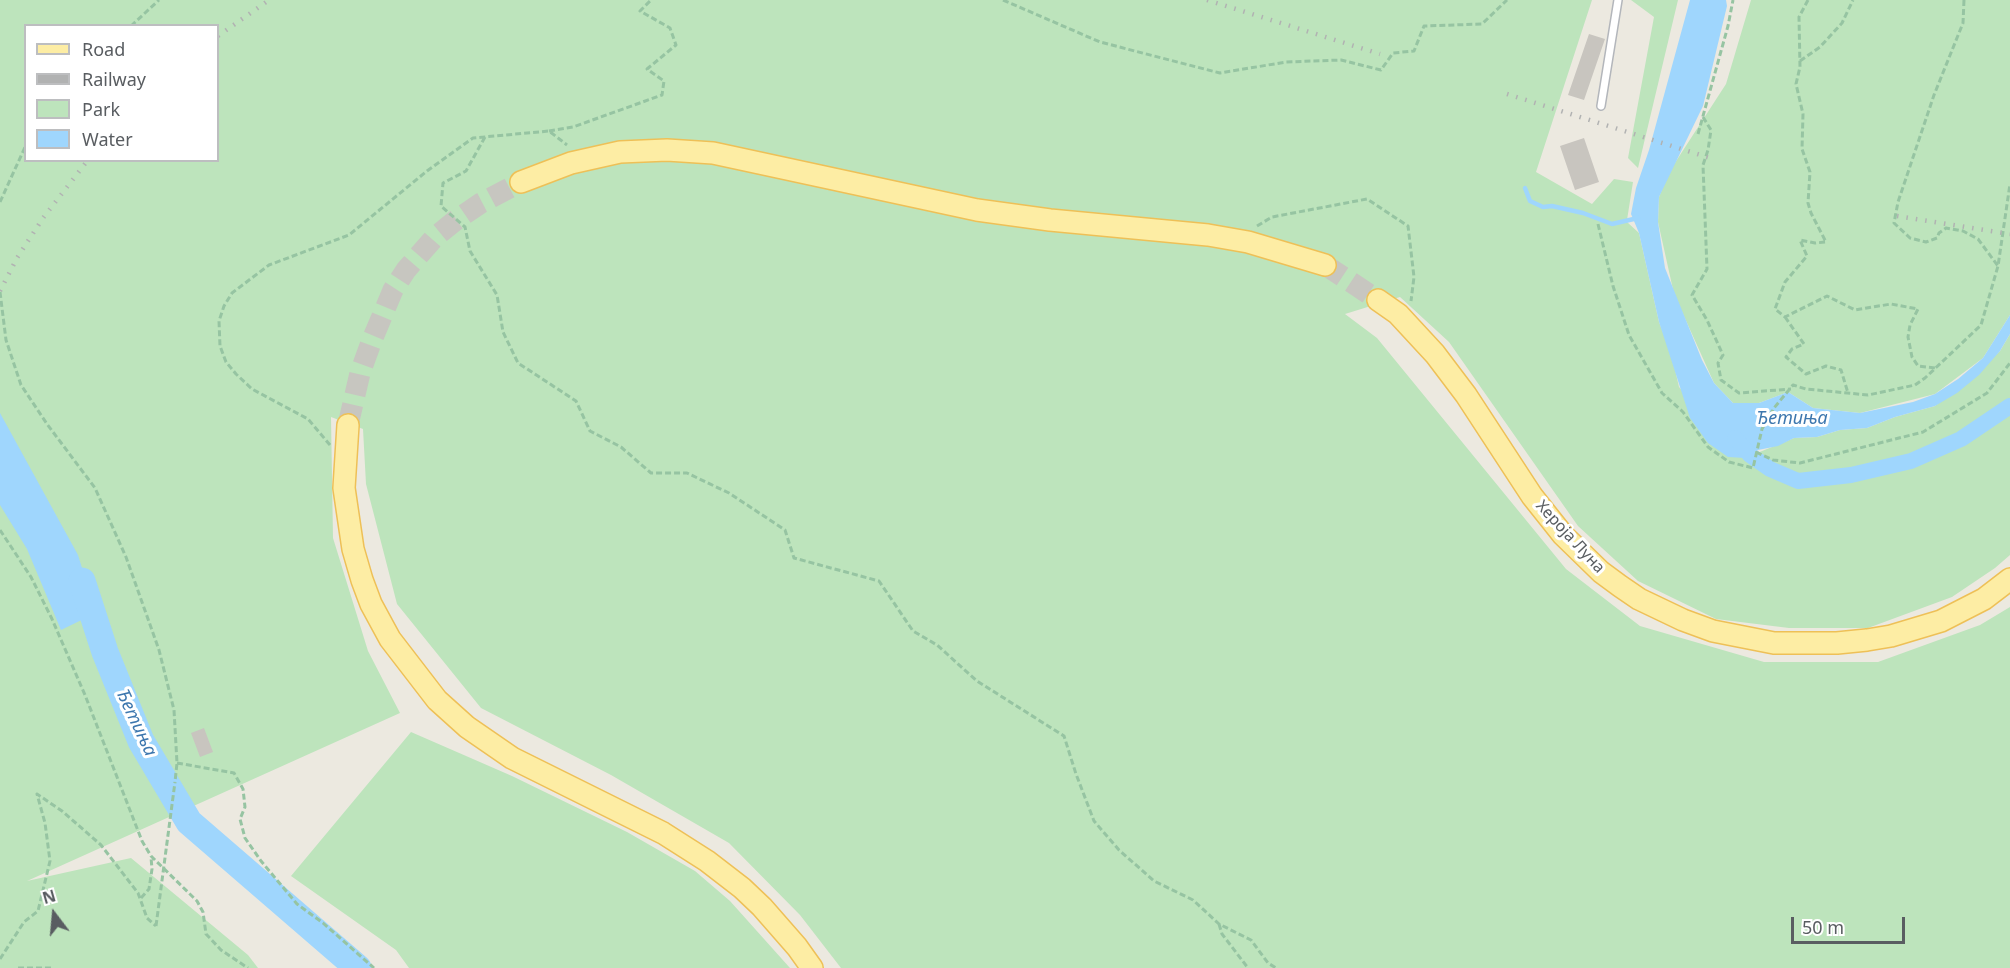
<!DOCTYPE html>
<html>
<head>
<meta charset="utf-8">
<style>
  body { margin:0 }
  #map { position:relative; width:2010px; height:968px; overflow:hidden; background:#ece9e0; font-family:"Noto Sans",sans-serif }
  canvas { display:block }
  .legend { position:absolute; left:24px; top:24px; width:195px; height:138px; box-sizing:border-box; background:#fff; border:2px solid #bdbec0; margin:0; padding:8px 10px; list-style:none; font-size:18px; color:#595d61 }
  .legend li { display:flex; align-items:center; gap:12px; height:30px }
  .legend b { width:30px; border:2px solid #bdbec0 }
  .north { position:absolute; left:24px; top:884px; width:60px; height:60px; -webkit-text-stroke:4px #fff; paint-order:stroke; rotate:344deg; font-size:16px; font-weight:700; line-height:24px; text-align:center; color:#595d61 }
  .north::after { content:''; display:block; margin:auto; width:21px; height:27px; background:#595d61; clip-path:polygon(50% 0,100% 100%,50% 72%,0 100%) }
  .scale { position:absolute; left:1791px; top:917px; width:114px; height:27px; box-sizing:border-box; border:3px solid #595d61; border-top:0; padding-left:8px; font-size:18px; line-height:21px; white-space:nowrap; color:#595d61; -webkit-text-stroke:4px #fff; paint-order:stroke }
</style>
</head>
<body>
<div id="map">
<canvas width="2010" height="968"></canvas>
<ul class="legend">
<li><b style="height:8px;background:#fdeda4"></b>Road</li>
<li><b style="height:8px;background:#b1b2b2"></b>Railway</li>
<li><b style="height:16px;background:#bde4bc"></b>Park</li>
<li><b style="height:16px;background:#9fd6fd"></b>Water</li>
</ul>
<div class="north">N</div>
<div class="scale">50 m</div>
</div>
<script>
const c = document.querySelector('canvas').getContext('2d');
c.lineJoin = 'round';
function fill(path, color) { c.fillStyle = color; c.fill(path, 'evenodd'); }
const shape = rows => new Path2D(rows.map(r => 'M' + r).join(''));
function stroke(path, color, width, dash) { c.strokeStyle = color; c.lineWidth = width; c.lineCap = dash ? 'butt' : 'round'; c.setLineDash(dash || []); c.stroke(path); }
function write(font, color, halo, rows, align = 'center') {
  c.font = font + ' "Noto Sans",sans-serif'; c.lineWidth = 6; c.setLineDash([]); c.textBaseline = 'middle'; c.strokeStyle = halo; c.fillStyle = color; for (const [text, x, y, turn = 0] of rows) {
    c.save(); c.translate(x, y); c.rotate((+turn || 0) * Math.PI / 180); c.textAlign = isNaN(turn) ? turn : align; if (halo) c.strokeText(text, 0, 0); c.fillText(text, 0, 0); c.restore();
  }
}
fill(shape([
  [0,0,1592,0,1536,172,1592,204,1614,179,1633,182,1627,220,1617,223,1627,222,1639,233,1659,322,1672,356,1679,387,1745,458,1794,438,1817,437,1840,430,1867,428,1895,417,1935,406,2000,351,2010,334,2010,555,1995,568,1952,597,1868,628,1789,628,1716,619,1638,581,1578,526,1449,342,1400,297,1345,314,1377,338,1566,569,1640,626,1764,662,1878,662,1980,625,2010,607,2010,968,841,968,800,915,729,843,611,775,481,708,397,604,366,484,363,429,331,417,333,538,368,651,400,713,27,881,131,858,248,955,258,968,0,968],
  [26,26,218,26,218,160,26,160],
  [1631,0,1678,0,1638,168,1628,158,1654,17],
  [1751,0,2010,0,2010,315,1983,358,1935,394,1860,413,1813,408,1788,392,1759,403,1733,403,1714,383,1674,294,1658,222,1659,197,1669,172,1726,84],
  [411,732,512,776,627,832,695,871,730,901,790,968,409,968,396,950,291,876]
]), '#bde4bc');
fill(shape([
  [1690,0,1726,0,1727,6,1703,106,1659,197,1658,222,1665,268,1702,360,1714,383,1733,403,1759,403,1788,392,1813,408,1860,413,1913,402,1935,394,1958,379,1983,358,2010,315,2010,334,2000,351,1979,375,1957,393,1935,406,1895,417,1867,428,1840,430,1817,437,1794,438,1778,446,1758,450,1745,458,1728,457,1708,443,1690,418,1659,322,1639,233,1631,214,1636,188,1649,150],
  [0,413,78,555,96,613,61,630,27,549,0,505]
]), '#9fd6fd');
stroke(shape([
  [1525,188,1530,201,1543,207,1552,206,1583,213,1612,224,1638,218]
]), '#9fd6fd', 4.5);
stroke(shape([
  [1735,438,1750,455,1770,469,1798,481,1851,475,1911,461,1961,439,2010,406]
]), '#9fd6fd', 16);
stroke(shape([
  [82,581,105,652,141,741,189,822,358,968]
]), '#9fd6fd', 27);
fill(shape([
  [1589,34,1605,39,1584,100,1568,95],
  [1584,138,1599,182,1575,190,1560,146],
  [204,728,213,752,200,757,191,733]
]), '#c8c5bf');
stroke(shape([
  [1325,265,1378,300],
  [348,425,360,373,372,340,393,290,406,270,434,238,456,220,481,203,521,182]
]), '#c7c6c0', 21, [21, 10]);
const lane = shape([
  [1601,106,1618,0]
]);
const primary = shape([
  [521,182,571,163,620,152,667,150,713,153,977,210,1050,220,1208,235,1248,242,1325,265],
  [1378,300,1398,314,1435,354,1466,395,1532,496,1563,535,1601,572,1620,586,1639,599,1683,620,1713,631,1774,643,1837,643,1867,640,1891,636,1941,621,1984,599,2010,579],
  [348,425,344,488,353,549,362,580,371,604,390,639,437,700,467,727,512,758,663,833,707,861,742,888,762,907,797,947,812,968]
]);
stroke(lane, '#b3b6bb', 10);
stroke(primary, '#eec057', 24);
stroke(shape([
  [1003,0,1100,42,1220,73,1286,62,1341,60,1381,70,1393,53,1414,51,1424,26,1482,24,1507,0],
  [1808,0,1799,17,1800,67,1796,84,1803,114,1802,149,1810,172,1808,203,1811,213,1826,242,1815,243,1800,240,1807,256,1785,282,1775,309,1785,317,1827,296,1855,310,1891,304,1918,309,1910,325,1908,337,1912,357,1918,366,1936,368],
  [1964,0,1963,23,1934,95,1898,202,1894,223,1910,238,1926,242,1937,238,1939,233,1946,228,1963,231,1978,239,1998,266],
  [131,26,159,0],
  [1800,61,1820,47,1842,23,1853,0],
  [1703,117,1711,130,1708,150,1703,165,1707,269,1692,295,1707,320,1723,355,1718,363,1721,380,1739,393,1791,389],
  [549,131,573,127,662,95,664,81,647,69,676,45,670,28,640,11,651,0],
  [1698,134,1728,26,1733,0],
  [485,137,466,171,443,183,441,206,465,227,470,251,497,295,503,332,518,363,576,401,590,431,621,447,651,473,687,473,729,493,785,530,794,558,879,581,913,631,937,645,977,681,1064,736,1076,774,1094,821,1119,850,1154,881,1193,900,1219,924,1251,940,1268,963,1276,968],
  [0,202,26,145],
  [1598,224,1613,286,1629,335,1662,393,1683,412,1708,447,1729,462,1753,468,1762,429,1774,408,1793,385,1806,389,1868,395,1915,385,1925,378,1981,325,1998,266,2010,184],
  [1257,226,1272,217,1367,199,1408,226,1414,277,1411,301],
  [0,292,6,340,21,385,47,424,95,488,126,557,159,650,174,710,177,763,175,782],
  [1785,317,1804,344,1792,349,1786,357,1806,374,1826,366,1841,370,1848,393],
  [330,445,308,419,252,389,236,374,226,362,220,346,219,321,224,306,232,293,269,265,349,235,427,171,473,138,549,131,567,145],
  [1756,452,1773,460,1800,463,1923,432,1987,393,2010,363],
  [0,530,31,577,52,619,85,695,142,841,151,856,197,901,203,912,206,934,221,950,248,968],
  [177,763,234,773,243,789,245,807,240,819,245,838,261,861,297,904,323,923,374,968],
  [141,898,149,889,152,869,151,857],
  [1219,924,1222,934,1248,968],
  [0,959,24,922,38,911,50,861,45,823,37,794,62,811,101,845,138,893,147,918,156,926],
  [18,968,54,968]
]), '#96c4a2', 3, [6, 3]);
stroke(lane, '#fff', 7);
stroke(primary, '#fdeda4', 21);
stroke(shape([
  [1207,0,1380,54],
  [218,36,269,0],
  [1507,94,1710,158],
  [1897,216,2010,234],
  [0,291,17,258,43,218,88,160]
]), '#b1b2b2', 4.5, [1.5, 8]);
stroke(shape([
  [156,926,175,782]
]), '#96c4a2', 3, [6, 3]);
write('16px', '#595d61', '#fff', [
  ["Хероја Луна",1570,537,47]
]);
write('italic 18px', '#3d77ae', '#fff', [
  ["Ђетиња",1792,419],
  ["Ђетиња",136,723,65]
]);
</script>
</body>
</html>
